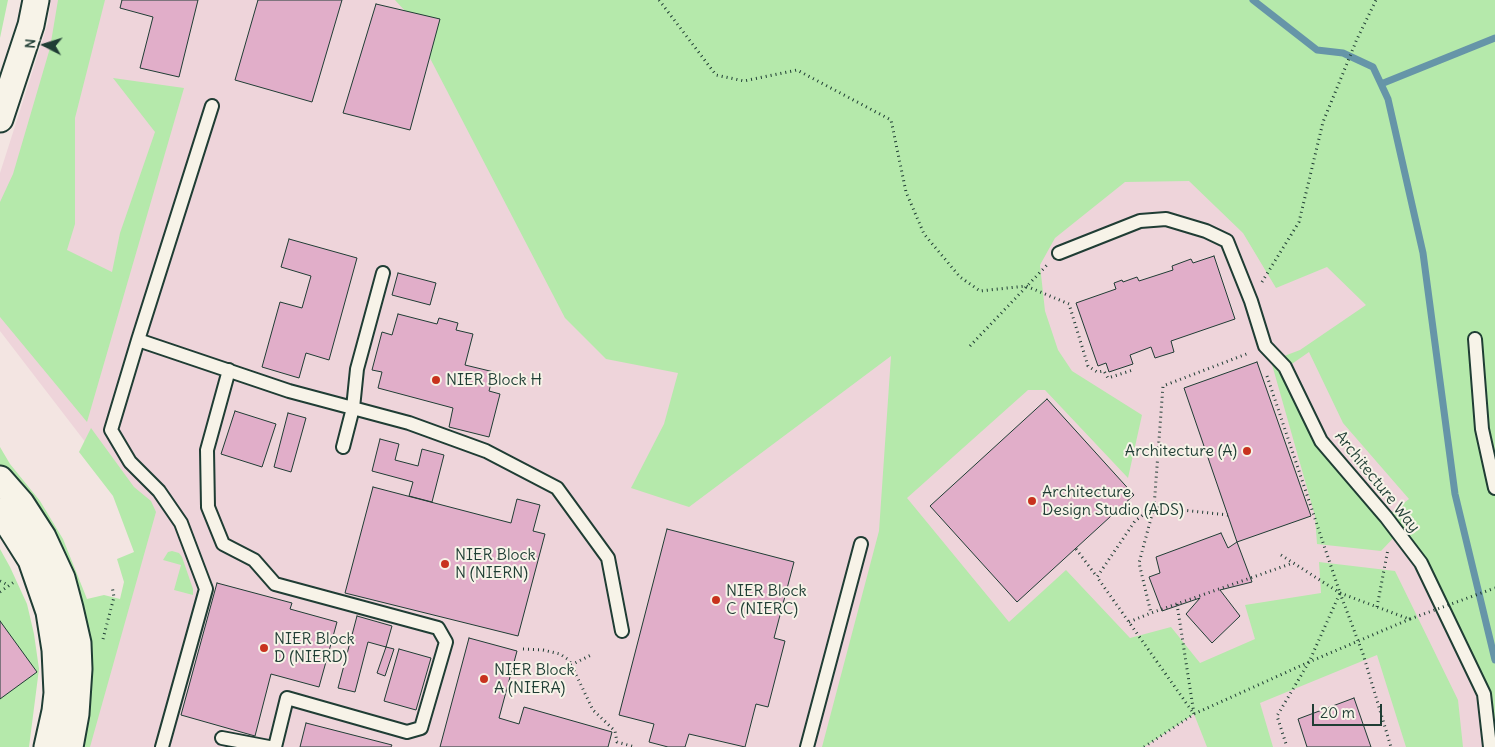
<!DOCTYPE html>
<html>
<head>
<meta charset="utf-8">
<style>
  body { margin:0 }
  #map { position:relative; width:1495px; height:747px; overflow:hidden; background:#f3e5e2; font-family:Delius,sans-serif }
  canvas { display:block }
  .north { position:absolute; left:20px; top:20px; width:50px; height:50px; -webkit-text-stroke:4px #f7f3e8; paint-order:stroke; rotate:275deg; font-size:14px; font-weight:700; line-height:20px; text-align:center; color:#1f3d34 }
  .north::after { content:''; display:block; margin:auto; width:18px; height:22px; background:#1f3d34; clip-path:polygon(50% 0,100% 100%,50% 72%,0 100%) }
  .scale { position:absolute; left:1312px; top:704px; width:70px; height:22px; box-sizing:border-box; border:2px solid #1f3d34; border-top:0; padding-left:6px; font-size:15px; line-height:18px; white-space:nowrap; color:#1f3d34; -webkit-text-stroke:4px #f7f3e8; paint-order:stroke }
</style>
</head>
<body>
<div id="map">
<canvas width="1495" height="747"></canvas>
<div class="north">N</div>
<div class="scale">20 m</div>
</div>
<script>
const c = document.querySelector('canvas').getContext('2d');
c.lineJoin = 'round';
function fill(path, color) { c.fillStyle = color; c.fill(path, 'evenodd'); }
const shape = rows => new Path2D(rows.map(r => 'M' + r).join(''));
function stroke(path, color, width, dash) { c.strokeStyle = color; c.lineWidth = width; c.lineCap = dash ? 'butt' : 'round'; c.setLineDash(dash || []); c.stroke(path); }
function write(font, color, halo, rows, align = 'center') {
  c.font = font + ' Delius,sans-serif'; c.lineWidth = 4; c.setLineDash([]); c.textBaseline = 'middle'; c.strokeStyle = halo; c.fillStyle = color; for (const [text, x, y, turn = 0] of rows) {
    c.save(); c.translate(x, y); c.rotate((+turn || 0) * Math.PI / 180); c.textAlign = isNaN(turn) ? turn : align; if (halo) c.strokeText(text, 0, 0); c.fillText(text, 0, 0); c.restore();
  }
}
fill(shape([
  [51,0,1495,0,1495,747,78,747,106,668,141,539,86,443,0,331,0,173,48,23]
]), '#eed4da');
fill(shape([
  [0,0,8,0,0,38],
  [58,0,105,0,75,118,75,224,67,250,112,272,120,233,155,132,113,78,184,88,87,422,0,317,0,202,13,174,50,48],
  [395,0,1495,0,1495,747,1484,694,1398,533,1381,551,1317,544,1315,516,1271,361,1300,350,1366,305,1327,267,1276,288,1243,233,1189,181,1125,182,1055,238,1040,265,1045,311,1058,350,1072,371,1142,415,1128,478,1045,390,1028,390,907,498,1009,622,1066,570,1130,638,1171,627,1200,663,1255,639,1245,605,1321,593,1319,562,1395,571,1458,700,1463,747,1406,747,1377,655,1260,703,1273,747,1207,747,1194,714,1144,747,822,747,879,531,891,356,689,507,631,488,664,424,678,373,606,359,565,318,406,12],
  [1309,352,1343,423,1409,499,1386,517,1321,441,1286,368],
  [91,428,134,487,151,501,156,512,90,747,78,747,0,468,0,447,10,464,40,501,63,539,87,599,104,595,120,599,124,582,117,559,134,552,113,496,79,452],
  [0,549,10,567,27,604,34,634,39,669,29,747,0,747],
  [172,551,179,553,182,557,193,589,193,595,174,590,181,565,163,560,168,552]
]), '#b5e9ab');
stroke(shape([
  [1253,0,1317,50,1343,53,1373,67,1381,84,1495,38],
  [1381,84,1388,99,1423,253,1455,494,1495,660]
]), '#6695a8', 7);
const building = shape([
  [122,0,198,0,179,77,140,68,153,17,120,8,122,0],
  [258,0,342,0,312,102,235,80,258,0],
  [376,4,440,19,410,130,343,113,376,4],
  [289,239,357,258,329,360,306,353,299,378,262,367,280,302,302,308,311,276,281,267,289,239],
  [1214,256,1235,319,1171,341,1174,352,1155,358,1151,347,1130,355,1133,364,1109,372,1106,363,1098,366,1076,303,1116,289,1114,283,1122,280,1123,282,1137,277,1139,281,1173,270,1172,266,1191,259,1193,263,1214,256],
  [398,273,436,283,430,305,392,295,398,273],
  [398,314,437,324,439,318,458,323,456,330,473,334,465,365,494,372,489,391,500,394,489,437,449,427,453,408,378,388,382,372,372,370,382,332,392,335,398,314],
  [1257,362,1311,516,1237,542,1184,388,1257,362],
  [1047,399,1134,495,1017,602,930,506,1047,399],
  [235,411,276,424,262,467,221,454,235,411],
  [288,413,306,418,291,472,274,467,288,413],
  [380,439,399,444,395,460,418,466,422,449,444,455,432,502,409,496,413,482,372,471,380,439],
  [373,487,511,523,517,499,540,505,533,531,545,534,518,636,345,593,373,487],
  [667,529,794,562,774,638,785,641,768,707,756,704,745,747,689,734,685,747,668,747,649,742,654,724,619,715,667,529],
  [1221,533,1228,548,1237,542,1252,582,1220,590,1240,616,1212,643,1186,614,1200,598,1162,611,1149,577,1160,573,1156,557,1221,533],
  [217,583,292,603,290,609,337,622,319,687,271,674,255,736,181,715,217,583],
  [357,616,392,626,386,647,368,642,355,692,338,688,357,616],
  [0,621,37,672,0,699,0,621],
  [469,638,517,651,499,718,519,724,524,707,612,732,608,747,440,747,469,638],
  [386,647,394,649,385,676,377,673,386,647],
  [399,649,431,658,416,710,384,701,399,649],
  [1354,698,1371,747,1307,747,1298,719,1354,698],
  [306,723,392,745,391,747,300,747,306,723]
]);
fill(building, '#e1aec9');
stroke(building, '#1f3d34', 1);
const service = shape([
  [1059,253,1140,221,1166,219,1206,231,1227,241,1251,301,1265,346,1285,367,1321,441,1386,517,1421,563,1484,694,1490,747],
  [1475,339,1482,429,1495,488],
  [138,340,289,391,409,423,486,451,557,488,608,558,622,631],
  [229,370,207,450,208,507,223,544,254,560,275,584,438,628,446,642,421,728,407,732,287,698,275,747],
  [343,447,353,408,357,369,383,273],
  [222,738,269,747],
  [162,747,206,589,181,523,159,491,130,462,111,430,138,340,212,106],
  [807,747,861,544]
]);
const minor = shape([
  [0,119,31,25,36,0],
  [0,479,21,503,43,537,62,578,70,608,78,643,79,669,76,714,70,747],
  [0,511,31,560,49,612,55,650,57,693,55,711,47,747]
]);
stroke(service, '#1f3d34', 16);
stroke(minor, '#1f3d34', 29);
stroke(shape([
  [659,0,716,75,744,81,797,70,891,120,906,192,924,234,960,277,980,291,1026,286,1069,304,1088,366,1097,372,1104,371,1108,378,1133,370],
  [1262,282,1299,222,1323,122,1357,39,1376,0],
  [970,346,1047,265],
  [1267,376,1340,593,1309,662,1277,716,1287,747],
  [1228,515,1154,507,1139,563,1151,613,1293,563],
  [1076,549,1097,577],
  [1281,555,1340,593,1363,654,1391,747],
  [0,581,8,585],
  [0,592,14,582],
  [1340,593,1409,619],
  [1177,604,1194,714,1097,577,1135,521,1154,507,1163,386,1249,353],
  [1377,607,1388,549],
  [1129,622,1151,613],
  [103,639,114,597,112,586],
  [523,649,543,650,560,654,569,660,593,710,615,731,617,742,635,747],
  [571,665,593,654],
  [1144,747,1194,714,1309,662,1410,619]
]), '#1f3d34', 3, [1, 4]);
stroke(service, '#f7f3e8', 12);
stroke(minor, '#f7f3e8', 25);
stroke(shape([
  [1410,619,1495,588]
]), '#1f3d34', 3, [1, 4]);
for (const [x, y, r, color] of [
  [436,380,5,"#c8321e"],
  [1247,451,5,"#c8321e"],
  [1032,501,5,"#c8321e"],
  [445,564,5,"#c8321e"],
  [716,600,5,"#c8321e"],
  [264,648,5,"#c8321e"],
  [484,679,5,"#c8321e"]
]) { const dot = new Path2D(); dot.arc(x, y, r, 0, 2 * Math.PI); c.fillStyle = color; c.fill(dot); stroke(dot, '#f7f3e8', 2); }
write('16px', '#1f3d34', '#f7f3e8', [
  ["NIER Block H",446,380],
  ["Architecture (A)",1237,451,"right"],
  ["Architecture",1042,492],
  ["Design Studio (ADS)",1042,510],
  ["NIER Block",455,555],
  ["N (NIERN)",455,573],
  ["NIER Block",726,591],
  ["C (NIERC)",726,609],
  ["NIER Block",274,639],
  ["D (NIERD)",274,657],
  ["NIER Block",494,670],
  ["A (NIERA)",494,688]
], 'left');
write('16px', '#1f3d34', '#f7f3e8', [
  ["Architecture Way",1377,482,51]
]);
</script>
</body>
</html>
